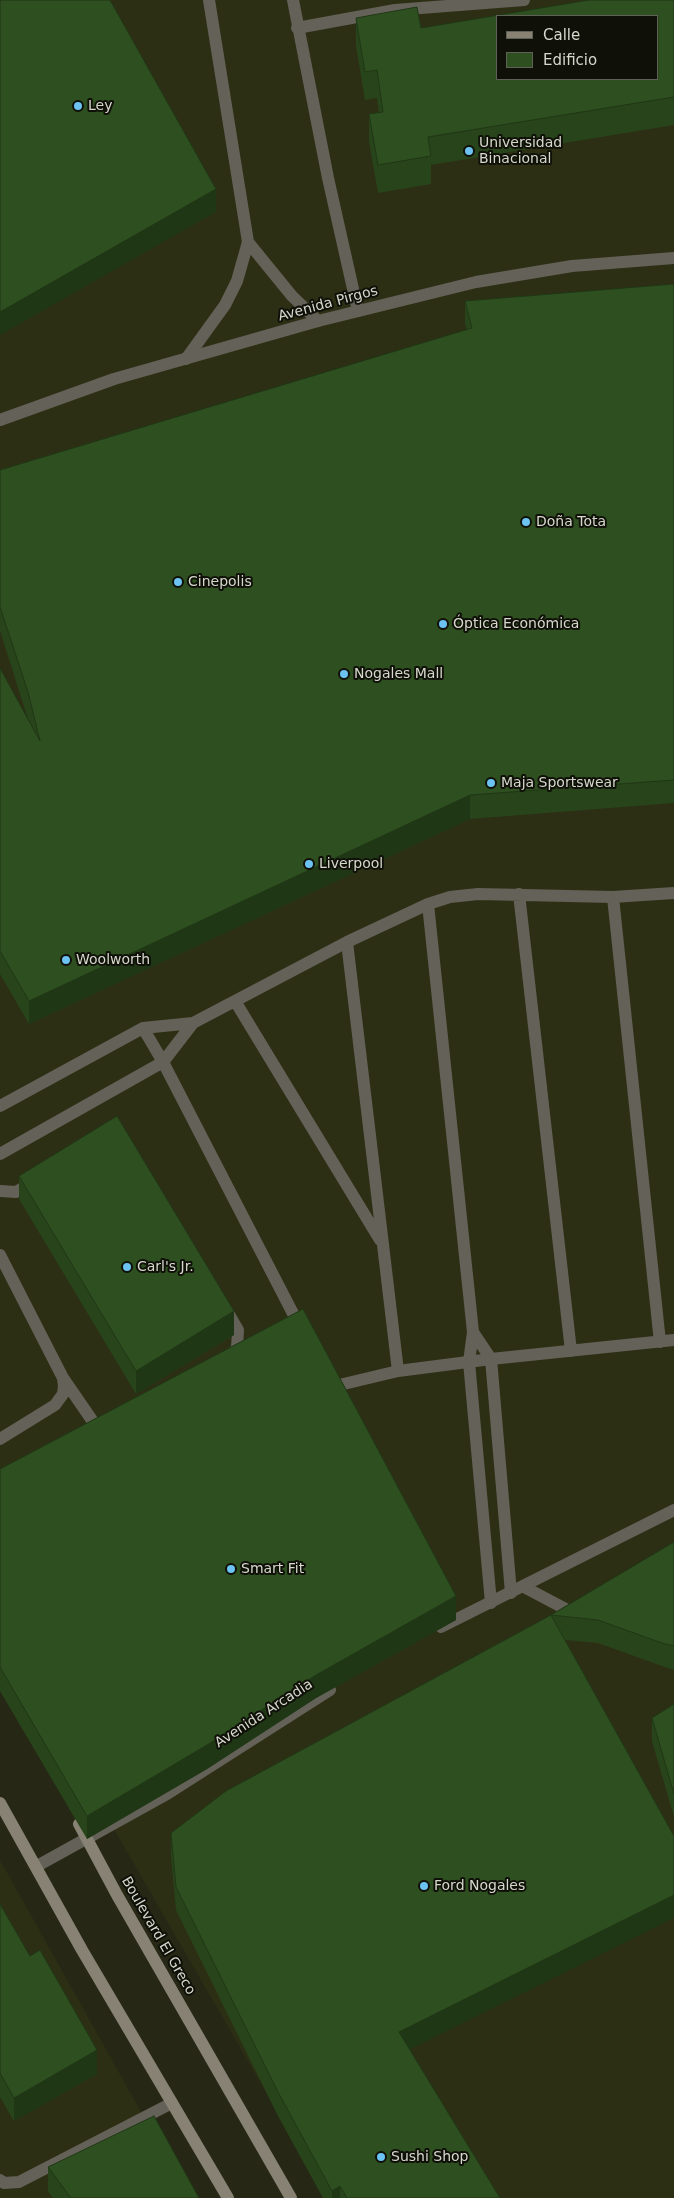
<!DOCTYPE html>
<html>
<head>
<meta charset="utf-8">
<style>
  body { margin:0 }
  #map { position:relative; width:674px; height:2198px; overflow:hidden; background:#262815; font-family:"DejaVu Sans",sans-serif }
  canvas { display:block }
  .legend { position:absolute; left:496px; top:15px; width:162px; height:65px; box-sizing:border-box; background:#0f1008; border:1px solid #5f6056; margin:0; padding:6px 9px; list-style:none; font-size:15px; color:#d6d8cc }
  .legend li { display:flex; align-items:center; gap:10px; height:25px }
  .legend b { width:25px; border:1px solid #5f6056 }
</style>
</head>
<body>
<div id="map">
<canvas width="674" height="2198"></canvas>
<ul class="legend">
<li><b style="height:6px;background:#878273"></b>Calle</li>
<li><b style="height:14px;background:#2e4f1f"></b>Edificio</li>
</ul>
</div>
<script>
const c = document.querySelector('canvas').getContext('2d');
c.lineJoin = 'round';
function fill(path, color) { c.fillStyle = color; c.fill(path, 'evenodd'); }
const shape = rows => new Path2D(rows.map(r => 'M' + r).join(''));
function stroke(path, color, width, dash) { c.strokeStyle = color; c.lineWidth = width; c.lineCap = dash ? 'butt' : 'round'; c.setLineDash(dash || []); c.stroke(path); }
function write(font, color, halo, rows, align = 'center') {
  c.font = font + ' "DejaVu Sans",sans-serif'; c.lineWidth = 4; c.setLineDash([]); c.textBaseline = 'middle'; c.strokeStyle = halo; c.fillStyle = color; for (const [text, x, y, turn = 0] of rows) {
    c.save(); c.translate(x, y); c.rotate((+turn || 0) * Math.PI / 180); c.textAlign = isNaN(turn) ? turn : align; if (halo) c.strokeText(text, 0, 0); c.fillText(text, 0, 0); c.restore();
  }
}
fill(shape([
  [0,0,674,0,674,2198,327,2198,0,1632],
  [498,16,658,16,658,79,498,79],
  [0,1860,131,2094,187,2198,0,2198]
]), '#2d2f15');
stroke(shape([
  [293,0,328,178,358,311],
  [297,28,395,10,524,0],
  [248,242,292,296,318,321],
  [186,359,225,305,237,281,248,242,209,0],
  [519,894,571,1351],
  [613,897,660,1342],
  [428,904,473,1332,469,1362,491,1603],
  [347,942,398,1371],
  [235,1001,380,1240],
  [143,1028,163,1062,301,1329],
  [0,1106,143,1028,193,1023,347,942,428,904,450,897,478,894,613,897,674,893],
  [0,1154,163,1062,193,1023],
  [0,1191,16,1192,34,1181],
  [0,1255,63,1378,64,1386,63,1394,55,1405,0,1439],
  [227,1311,238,1330,237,1348,229,1358],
  [473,1332,491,1359,511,1593],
  [63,1378,96,1426,105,1422],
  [331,1387,398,1371,491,1359,674,1340],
  [524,1587,577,1615],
  [0,2180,4,2183,19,2182,172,2103]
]), '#646158', 12);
stroke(shape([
  [0,420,114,379,318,321,476,282,572,266,674,258],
  [441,1627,674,1510],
  [37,1866,167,1794,330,1690]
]), '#646158', 12);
stroke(shape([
  [0,1803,82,1950,228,2198],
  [79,1824,117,1895,291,2198]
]), '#878273', 12);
fill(shape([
  [674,0,674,125,431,165,431,184,378,193,369,142,369,114,379,113,377,98,365,100,356,46,356,18,421,28],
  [674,284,674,803,470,819,29,1024,0,974,0,668,29,722,0,631,0,470,467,330,465,324,465,301],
  [19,1176,234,1335,136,1394,19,1199],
  [0,1469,456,1620,316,1698,207,1769,87,1839,0,1691],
  [674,1542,674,1670,662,1666,598,1643,565,1640,410,2050,500,2198,323,2198,278,2116,176,1910,171,1857,171,1833,551,1615],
  [674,1704,674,1817,652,1741,652,1718],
  [0,1904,97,2074,14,2121,0,2097],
  [48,2167,199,2198,53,2198,48,2191]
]), '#28441b');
fill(shape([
  [216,189,216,212,0,335,0,312],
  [470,795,470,819,29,1024,29,1001],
  [234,1311,234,1335,136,1394,136,1371],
  [456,1596,456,1620,316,1698,207,1769,87,1839,87,1816,316,1675],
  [674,1895,674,1918,399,2055,399,2032],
  [97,2050,97,2074,14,2121,14,2098],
  [340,2186,340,2198,332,2198,332,2191]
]), '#203716');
const building = shape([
  [0,0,110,0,216,189,0,312,0,0],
  [589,0,674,0,674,97,428,137,431,156,378,165,369,114,383,112,377,70,365,72,356,18,417,7,421,28,589,0],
  [498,16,658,16,658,79,498,79,498,16],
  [674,284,674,780,470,795,29,1001,0,951,0,668,40,741,28,692,0,607,0,470,472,328,465,301,674,284],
  [117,1116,234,1311,136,1371,19,1176,117,1116],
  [303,1309,456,1596,316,1675,207,1745,87,1816,0,1667,0,1469,303,1309],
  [674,1542,674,1646,662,1643,598,1620,551,1615,674,1542],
  [551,1615,674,1836,674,1895,399,2032,500,2198,347,2198,340,2186,332,2191,278,2092,176,1887,171,1833,226,1791,551,1615],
  [674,1704,674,1794,652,1718,674,1704],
  [0,1904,30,1956,40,1950,97,2050,14,2098,0,2073,0,1904],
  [154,2116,199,2198,71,2198,48,2167,154,2116]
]);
fill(building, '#2e4f1f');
stroke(building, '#203716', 1);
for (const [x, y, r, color] of [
  [78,106,5,"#6cc3f2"],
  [469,151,5,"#6cc3f2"],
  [526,522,5,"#6cc3f2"],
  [178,582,5,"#6cc3f2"],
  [443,624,5,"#6cc3f2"],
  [344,674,5,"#6cc3f2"],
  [491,783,5,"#6cc3f2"],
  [309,864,5,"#6cc3f2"],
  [66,960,5,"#6cc3f2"],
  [127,1267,5,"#6cc3f2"],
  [231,1569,5,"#6cc3f2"],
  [424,1886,5,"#6cc3f2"],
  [381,2157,5,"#6cc3f2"]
]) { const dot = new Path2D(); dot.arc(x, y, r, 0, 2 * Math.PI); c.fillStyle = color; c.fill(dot); stroke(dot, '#0f1008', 2); }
write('14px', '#d6d8cc', '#0f1008', [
  ["Ley",88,106],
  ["Universidad",479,143],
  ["Binacional",479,159],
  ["Doña Tota",536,522],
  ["Cinepolis",188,582],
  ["Óptica Económica",453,624],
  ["Nogales Mall",354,674],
  ["Maja Sportswear",501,783],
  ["Liverpool",319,864],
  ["Woolworth",76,960],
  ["Carl's Jr.",137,1267],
  ["Smart Fit",241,1569],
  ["Ford Nogales",434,1886],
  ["Sushi Shop",391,2157]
], 'left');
write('14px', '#d6d8cc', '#0f1008', [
  ["Avenida Pirgos",328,304,-15],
  ["Avenida Arcadia",264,1714,-33],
  ["Boulevard El Greco",158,1936,60]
]);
</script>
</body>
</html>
